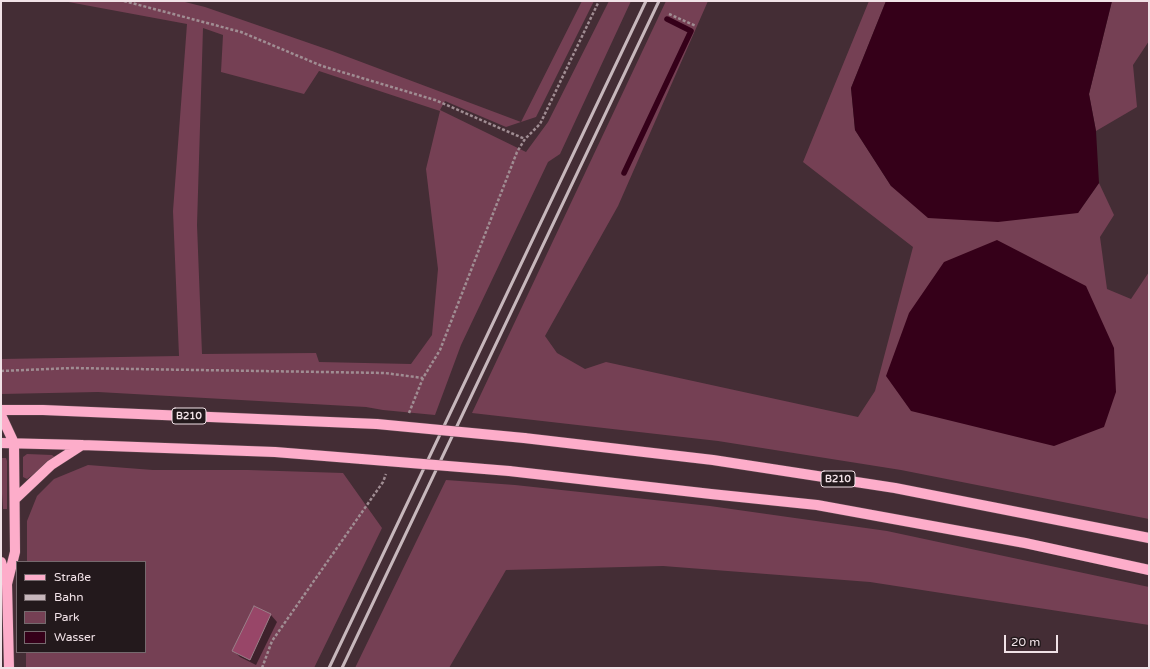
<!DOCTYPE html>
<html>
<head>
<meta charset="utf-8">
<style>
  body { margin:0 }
  #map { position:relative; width:1150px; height:669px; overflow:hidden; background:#442d35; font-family:"Varela Round",sans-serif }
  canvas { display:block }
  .frame { position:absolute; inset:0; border:2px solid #f1e2e7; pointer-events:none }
  .legend { position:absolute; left:16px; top:561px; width:130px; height:92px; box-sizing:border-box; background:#23191c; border:1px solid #75696d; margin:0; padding:5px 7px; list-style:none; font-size:12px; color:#f1e2e7 }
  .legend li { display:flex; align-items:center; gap:8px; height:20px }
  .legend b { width:20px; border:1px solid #75696d }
  .scale { position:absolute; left:1004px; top:635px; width:54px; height:18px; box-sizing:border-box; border:2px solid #f1e2e7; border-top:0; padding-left:5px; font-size:12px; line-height:14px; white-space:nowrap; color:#f1e2e7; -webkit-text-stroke:3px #23191c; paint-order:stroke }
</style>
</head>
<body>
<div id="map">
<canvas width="1150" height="669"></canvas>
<div class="frame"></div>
<ul class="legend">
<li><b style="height:5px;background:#fdadca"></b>Straße</li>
<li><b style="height:5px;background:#c7b7bc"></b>Bahn</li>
<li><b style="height:11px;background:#754054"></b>Park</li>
<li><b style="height:11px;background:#350019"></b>Wasser</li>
</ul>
<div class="scale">20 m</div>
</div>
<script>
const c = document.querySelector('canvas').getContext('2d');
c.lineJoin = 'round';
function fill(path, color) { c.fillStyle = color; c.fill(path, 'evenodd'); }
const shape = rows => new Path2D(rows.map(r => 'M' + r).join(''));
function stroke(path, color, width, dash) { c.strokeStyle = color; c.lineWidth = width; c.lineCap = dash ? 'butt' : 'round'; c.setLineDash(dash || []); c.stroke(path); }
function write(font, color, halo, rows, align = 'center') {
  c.font = font + ' "Varela Round",sans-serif'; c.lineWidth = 4; c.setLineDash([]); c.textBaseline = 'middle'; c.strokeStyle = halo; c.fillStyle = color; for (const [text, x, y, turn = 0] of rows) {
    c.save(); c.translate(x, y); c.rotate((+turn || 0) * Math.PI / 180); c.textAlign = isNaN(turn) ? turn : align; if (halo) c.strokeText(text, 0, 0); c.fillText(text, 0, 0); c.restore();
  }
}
fill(shape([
  [63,1,181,1,205,7,332,51,521,122,582,1,594,1,536,117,506,127,445,101,440,110,526,152,548,122,609,1,631,1,560,154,548,162,461,345,435,415,383,410,366,407,98,392,1,394,1,359,179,356,173,211,187,24],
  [203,28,223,35,221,72,304,94,319,71,440,111,426,169,438,269,432,335,411,364,319,362,316,353,202,354,197,225],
  [666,1,708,1,618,206,545,336,557,353,585,369,606,362,858,417,875,391,913,247,803,162,869,1,886,1,851,88,855,130,891,186,1078,213,1099,183,1114,215,1100,237,1107,289,1131,299,1149,272,1149,519,901,470,718,441,472,413],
  [1112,1,1149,1,1149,41,1133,65,1137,107,1096,131,1089,94],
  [27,454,52,455,56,458,27,479,23,477,23,457],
  [1,458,6,458,7,461,7,509,3,509,1,479],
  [88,465,153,470,248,470,343,473,382,528,314,668,26,668,26,652,145,652,145,562,27,562,27,521,37,496,54,479],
  [446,480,515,485,710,506,887,531,1149,587,1149,625,870,582,663,566,506,570,449,668,355,668]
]), '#754054');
fill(shape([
  [886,1,1112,1,1089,94,1096,131,1099,183,1078,213,998,222,928,218,891,186,855,130,851,88],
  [997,240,1086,286,1114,348,1116,392,1104,427,1054,446,911,411,886,376,909,313,944,262]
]), '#350019');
fill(shape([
  [254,607,271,615,277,622,256,665,240,657,234,651]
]), '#0007');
stroke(shape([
  [624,173,691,31,667,19]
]), '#350019', 5.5);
const building = shape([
  [254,606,271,614,250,660,232,651,254,606]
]);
fill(building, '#984668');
stroke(building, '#9a7e88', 1);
const primary = shape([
  [1,410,43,410,377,424],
  [1,415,14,443,15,552,7,584,9,668],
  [524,438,713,460,895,488,1149,538],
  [1,443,82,445,275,452,362,459],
  [509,471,711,494,817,505,1025,543,1149,570],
  [15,499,51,465,82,445],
  [1,562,7,582]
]);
stroke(primary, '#604a51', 11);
stroke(shape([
  [124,1,241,32,322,66,435,100,525,139],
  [669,14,696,26],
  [1,371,72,368,385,373,423,378],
  [409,413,423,378,440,350,517,152,525,139,540,124,599,1],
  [262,668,272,641,383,482,386,474]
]), '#a08d93', 2.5, [3, 2]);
stroke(primary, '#fdadca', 10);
stroke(shape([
  [329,668,646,1],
  [342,668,659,1]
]), '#c7b7bc', 3);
const primaryBridge = shape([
  [377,424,524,438],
  [362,459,509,471]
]);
stroke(primaryBridge, '#604a51', 11, []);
stroke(primaryBridge, '#fdadca', 10);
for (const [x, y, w] of [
  [189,416,34],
  [838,479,34]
]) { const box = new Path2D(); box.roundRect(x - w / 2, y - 8, w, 16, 3); c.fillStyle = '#23191c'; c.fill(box); stroke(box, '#f1e2e7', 1); }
write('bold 10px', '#f1e2e7', null, [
  ["B210",189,416],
  ["B210",838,479]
]);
</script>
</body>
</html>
